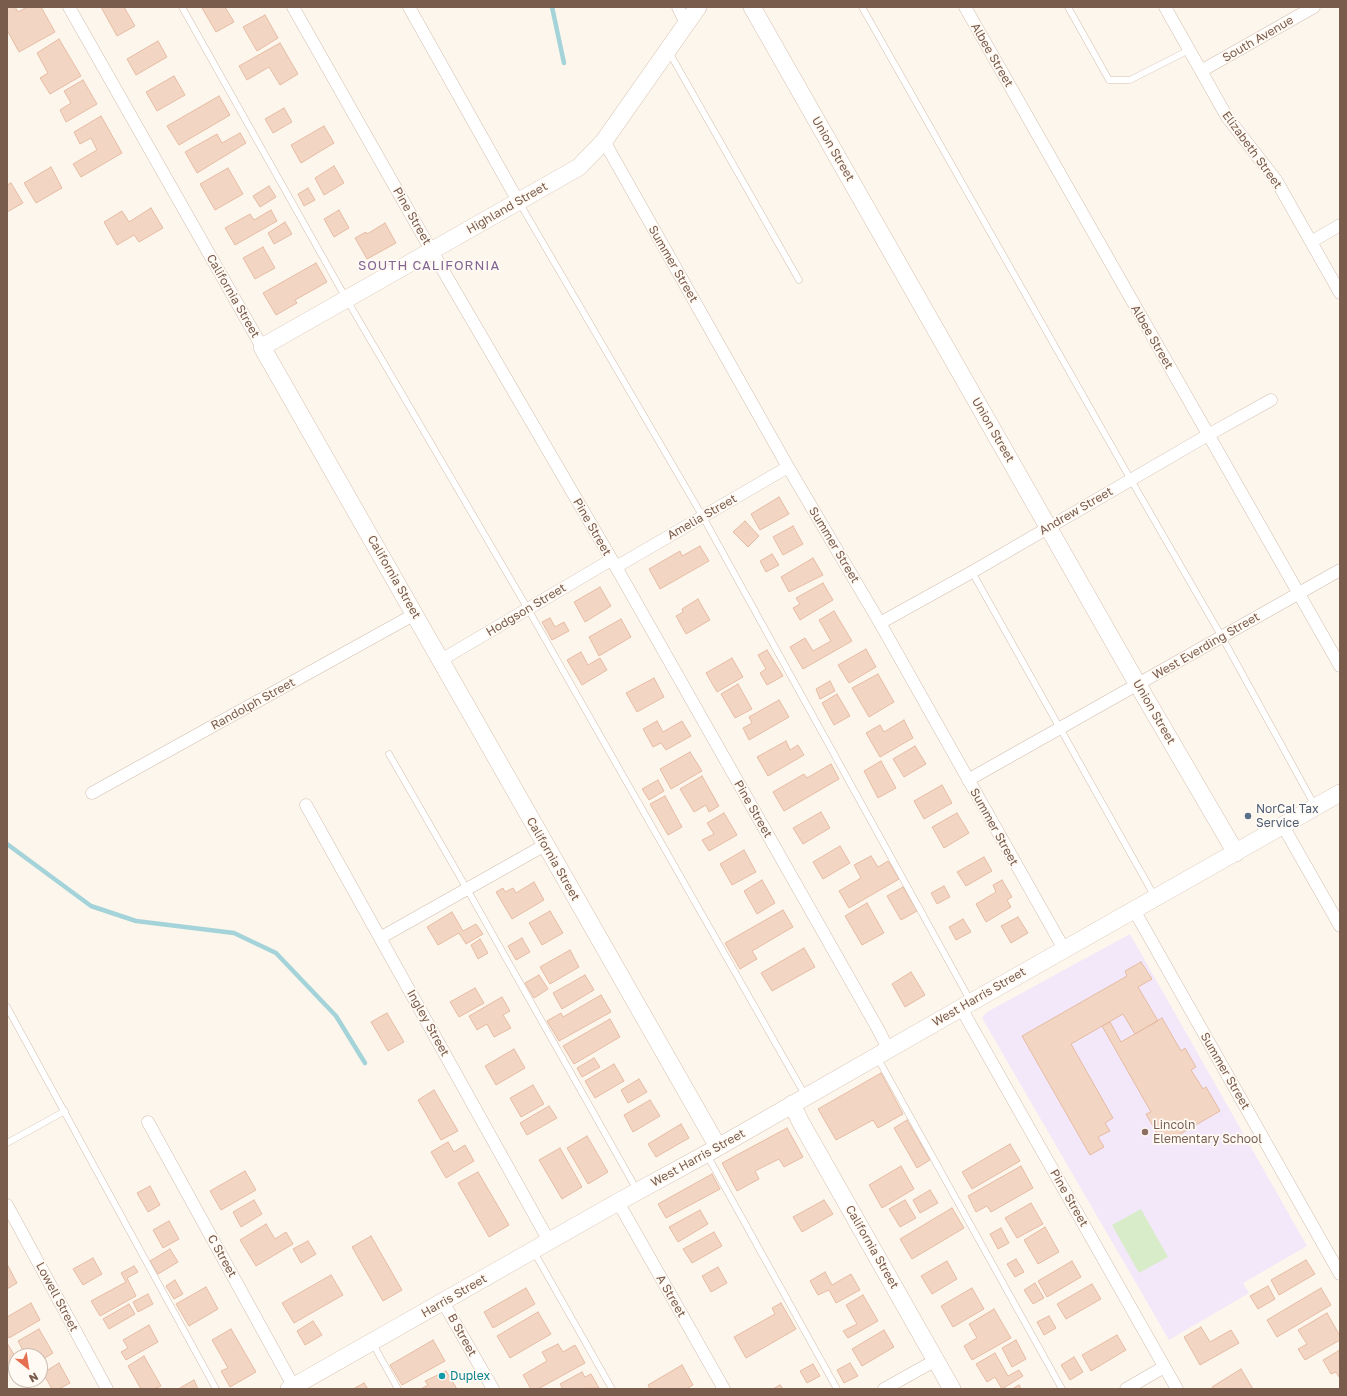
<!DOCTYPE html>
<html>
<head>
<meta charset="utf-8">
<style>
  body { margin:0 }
  #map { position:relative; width:1347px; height:1396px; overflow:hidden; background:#fdf6ec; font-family:"Golos Text",sans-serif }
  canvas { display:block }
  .frame { position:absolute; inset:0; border:8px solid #7a5c4d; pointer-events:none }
  .north { position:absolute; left:8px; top:1348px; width:40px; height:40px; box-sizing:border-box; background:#fffaf3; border:1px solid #cabbb1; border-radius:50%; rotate:150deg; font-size:11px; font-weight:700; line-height:16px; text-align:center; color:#7a5c4d }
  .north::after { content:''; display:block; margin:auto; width:14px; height:18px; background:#e76f51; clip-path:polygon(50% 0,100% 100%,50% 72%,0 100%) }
</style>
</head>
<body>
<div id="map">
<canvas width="1347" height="1396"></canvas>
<div class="frame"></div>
<div class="north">N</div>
</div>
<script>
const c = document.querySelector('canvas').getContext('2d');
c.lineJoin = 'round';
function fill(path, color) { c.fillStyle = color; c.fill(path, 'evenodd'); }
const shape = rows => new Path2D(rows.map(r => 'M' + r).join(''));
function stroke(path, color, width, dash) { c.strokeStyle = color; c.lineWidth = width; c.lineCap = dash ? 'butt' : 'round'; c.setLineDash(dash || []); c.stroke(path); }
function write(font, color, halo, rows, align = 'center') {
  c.font = font + ' "Golos Text",sans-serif'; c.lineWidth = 3.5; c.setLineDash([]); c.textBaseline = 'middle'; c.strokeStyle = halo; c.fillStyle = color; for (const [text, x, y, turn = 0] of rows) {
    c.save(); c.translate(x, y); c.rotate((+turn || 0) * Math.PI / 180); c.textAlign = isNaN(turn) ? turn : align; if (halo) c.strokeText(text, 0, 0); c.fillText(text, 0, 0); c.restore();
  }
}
fill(shape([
  [1130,934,1307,1246,1243,1283,1249,1293,1169,1340,982,1018,987,1012]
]), '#f3e8fa');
fill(shape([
  [1141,1209,1168,1257,1139,1273,1112,1225]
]), '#d8ecc9');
stroke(shape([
  [552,7,564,63],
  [7,844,91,906,136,921,234,933,276,953,336,1016,365,1063]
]), '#a5d3da', 4.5);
const building = shape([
  [10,7,15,7,18,12,27,7,41,7,55,32,19,52,7,30,7,8,10,7],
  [101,7,124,7,135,26,117,36,101,7],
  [203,7,225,7,234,22,216,32,202,8,203,7],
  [265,15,278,38,257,51,243,27,265,15],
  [59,39,81,76,50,94,40,78,48,73,37,53,59,39],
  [158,41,167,57,136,75,127,59,158,41],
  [280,43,298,74,280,85,269,67,247,80,239,66,280,43],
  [174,76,185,95,157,111,146,92,174,76],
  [83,80,97,104,66,122,60,110,71,103,64,91,83,80],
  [219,96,230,115,179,145,167,126,219,96],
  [284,108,292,122,273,133,265,119,284,108],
  [101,116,122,153,81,177,73,164,97,150,91,138,80,144,74,132,101,116],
  [324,126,334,143,301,163,291,145,324,126],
  [240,133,246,143,197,173,185,152,217,134,222,143,240,133],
  [334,166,344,183,324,195,315,178,334,166],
  [51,167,62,188,36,203,24,183,51,167],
  [228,168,243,194,215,210,200,184,228,168],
  [11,183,23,203,7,212,7,185,11,183],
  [269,186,276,197,260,207,253,196,269,186],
  [308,188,315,200,304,206,298,194,308,188],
  [151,208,163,228,139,242,134,235,117,245,104,222,122,211,129,222,151,208],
  [271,210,277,221,235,245,225,228,250,214,254,220,271,210],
  [339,210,349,228,334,237,324,219,339,210],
  [285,222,292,234,274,244,268,233,285,222],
  [385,223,396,243,367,259,355,238,366,232,367,234,385,223],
  [263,247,275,268,255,279,243,258,263,247],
  [316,263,327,282,295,300,297,303,276,315,263,293,316,263],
  [779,497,789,514,760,530,751,514,779,497],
  [745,521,759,536,748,547,733,532,745,521],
  [793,526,803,544,783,555,773,537,793,526],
  [700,546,709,561,660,589,649,569,680,551,682,556,700,546],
  [772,554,779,565,766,572,760,561,772,554],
  [813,558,823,575,789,592,781,577,813,558],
  [823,583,833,600,800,620,793,608,800,604,796,598,823,583],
  [600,587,611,606,585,622,574,602,600,587],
  [698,599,710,620,686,634,676,616,683,612,682,609,698,599],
  [834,611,852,641,803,669,790,647,805,638,813,651,831,641,819,620,834,611],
  [550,618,555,627,564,622,569,631,552,640,542,622,550,618],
  [621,619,631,637,599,656,589,637,621,619],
  [866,649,876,667,849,683,838,665,866,649],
  [767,650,783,676,767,685,760,673,766,669,758,655,767,650],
  [581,652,588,665,600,658,607,670,582,685,567,660,581,652],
  [732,658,743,677,717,692,706,673,732,658],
  [878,674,894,702,869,717,852,688,878,674],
  [654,678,664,697,637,712,626,693,654,678],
  [830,681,835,691,820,699,816,689,830,681],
  [738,684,752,709,735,718,721,694,738,684],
  [837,694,850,716,834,725,822,703,837,694],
  [779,700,789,717,749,740,743,728,752,723,749,717,779,700],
  [904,720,913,738,880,757,866,733,880,725,884,732,904,720],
  [657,721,663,732,682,721,691,736,666,750,661,743,653,747,643,729,657,721],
  [786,741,790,750,798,745,804,755,768,776,757,757,786,741],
  [915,746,926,764,904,777,893,759,915,746],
  [690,752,702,771,671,789,660,769,690,752],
  [881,761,896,788,878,798,864,771,881,761],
  [831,764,839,779,784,811,773,792,804,774,807,778,831,764],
  [702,776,719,806,709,812,706,805,694,812,680,789,702,776],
  [658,780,664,791,649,800,642,789,658,780],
  [942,785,952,803,924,819,914,801,942,785],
  [665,796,682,827,668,835,650,804,665,796],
  [821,812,830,828,803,844,793,828,821,812],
  [724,813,737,835,709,851,702,840,714,834,707,823,724,813],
  [957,813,969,833,944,848,932,827,957,813],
  [840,846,850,863,823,879,813,862,840,846],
  [744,850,756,872,732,885,720,864,744,850],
  [871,856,878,867,888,861,899,879,849,908,839,891,861,878,854,865,871,856],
  [984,857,992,871,966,886,957,872,984,857],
  [762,880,775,903,757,914,744,891,762,880],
  [1002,880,1012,897,1007,900,1011,907,986,922,976,904,996,892,993,885,1002,880],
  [534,882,544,900,512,919,496,892,503,888,505,892,513,888,516,893,534,882],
  [944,886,950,897,937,904,931,893,944,886],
  [903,887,917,911,901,920,887,896,903,887],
  [867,903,884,933,862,945,845,916,867,903],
  [783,910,793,927,752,951,757,959,740,969,725,943,783,910],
  [550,911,563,933,542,945,529,923,550,911],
  [452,912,463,931,476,924,483,934,466,944,459,933,438,945,427,927,452,912],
  [1018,917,1028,933,1011,943,1001,926,1018,917],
  [963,919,971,932,956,940,949,927,963,919],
  [522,938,530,952,516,960,508,946,522,938],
  [480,939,488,953,478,959,471,945,480,939],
  [804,948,815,967,772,991,761,973,804,948],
  [570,950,579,967,550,984,540,967,570,950],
  [1141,962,1152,979,1138,987,1158,1021,1135,1034,1123,1014,1071,1044,1113,1118,1105,1123,1110,1131,1098,1137,1104,1147,1090,1155,1022,1036,1127,976,1125,971,1141,962],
  [911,972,925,995,905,1007,892,984,911,972],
  [539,975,548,989,534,998,525,983,539,975],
  [585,975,594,990,562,1009,553,993,585,975],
  [475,988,484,1003,459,1017,450,1002,475,988],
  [601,995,611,1012,559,1041,547,1021,561,1013,563,1017,601,995],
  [502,997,510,1011,503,1015,511,1028,494,1037,487,1024,477,1030,469,1016,502,997],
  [387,1013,404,1042,388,1051,371,1022,387,1013],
  [1162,1018,1181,1051,1185,1048,1196,1067,1191,1070,1203,1089,1206,1087,1220,1111,1163,1144,1146,1114,1151,1112,1102,1026,1110,1022,1121,1042,1162,1018],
  [610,1019,620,1037,574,1064,563,1046,610,1019],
  [514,1049,525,1068,496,1085,485,1066,514,1049],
  [594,1058,600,1067,582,1077,577,1068,594,1058],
  [614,1064,624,1081,595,1098,585,1081,614,1064],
  [881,1073,903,1114,878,1128,873,1120,836,1140,818,1109,881,1073],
  [639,1079,647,1092,628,1103,621,1090,639,1079],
  [533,1085,544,1104,521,1117,510,1098,533,1085],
  [434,1090,458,1131,441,1140,418,1100,434,1090],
  [650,1100,660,1116,633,1132,624,1115,650,1100],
  [549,1106,557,1118,527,1135,520,1123,549,1106],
  [907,1120,930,1160,917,1168,894,1128,907,1120],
  [681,1124,689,1138,656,1157,648,1144,681,1124],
  [787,1128,803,1157,784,1167,779,1159,755,1171,759,1179,737,1191,722,1163,787,1128],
  [587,1136,608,1172,588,1184,567,1148,587,1136],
  [448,1142,454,1152,465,1145,474,1161,446,1178,431,1152,448,1142],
  [1010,1144,1020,1161,972,1189,962,1172,1010,1144],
  [560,1148,582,1187,562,1199,539,1160,560,1148],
  [901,1166,914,1189,882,1208,869,1185,901,1166],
  [1021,1166,1033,1188,991,1212,987,1206,976,1212,968,1196,1021,1166],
  [245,1171,256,1190,221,1210,210,1191,245,1171],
  [478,1172,509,1225,489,1237,458,1183,478,1172],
  [712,1174,720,1189,666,1218,658,1204,712,1174],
  [150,1186,160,1205,148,1212,137,1193,150,1186],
  [930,1190,938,1203,920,1213,913,1200,930,1190],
  [254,1200,262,1214,241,1227,233,1212,254,1200],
  [824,1200,833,1214,802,1232,793,1217,824,1200],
  [905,1200,916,1218,900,1227,889,1209,905,1200],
  [1031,1203,1043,1224,1017,1238,1005,1218,1031,1203],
  [952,1208,964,1228,912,1259,900,1239,952,1208],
  [700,1210,708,1224,678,1242,669,1227,700,1210],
  [169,1221,179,1239,163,1248,153,1230,169,1221],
  [266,1224,275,1239,286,1232,293,1244,256,1266,240,1240,266,1224],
  [1045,1227,1059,1252,1038,1264,1024,1240,1045,1227],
  [1001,1228,1009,1243,998,1249,990,1234,1001,1228],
  [714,1232,722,1246,692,1263,683,1249,714,1232],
  [371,1236,402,1290,383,1301,352,1247,371,1236],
  [308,1241,316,1254,301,1263,293,1249,308,1241],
  [170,1249,178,1262,158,1274,150,1261,170,1249],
  [93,1258,102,1274,83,1285,73,1269,93,1258],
  [1016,1259,1024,1272,1015,1277,1007,1264,1016,1259],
  [1306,1260,1315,1274,1279,1295,1271,1280,1306,1260],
  [947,1261,957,1279,932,1294,921,1276,947,1261],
  [1072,1261,1081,1277,1047,1297,1038,1281,1072,1261],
  [7,1264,17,1283,7,1289,7,1264],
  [134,1266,138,1272,127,1278,136,1296,100,1316,91,1301,126,1282,121,1273,134,1266],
  [718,1267,727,1283,711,1292,702,1276,718,1267],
  [825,1272,832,1285,851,1274,860,1290,836,1303,829,1290,818,1295,810,1281,825,1272],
  [331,1275,343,1295,294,1323,282,1303,331,1275],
  [175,1280,183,1294,174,1299,166,1286,175,1280],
  [1035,1283,1044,1298,1033,1304,1024,1290,1035,1283],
  [1092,1284,1101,1299,1066,1319,1057,1304,1092,1284],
  [1268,1286,1275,1299,1258,1309,1250,1296,1268,1286],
  [206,1287,218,1309,189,1326,176,1304,206,1287],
  [526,1288,535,1304,493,1328,484,1312,526,1288],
  [972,1288,984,1309,953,1327,941,1306,972,1288],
  [1321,1288,1331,1305,1277,1337,1267,1320,1321,1288],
  [148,1294,153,1304,138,1312,133,1302,148,1294],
  [863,1295,878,1321,848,1338,843,1331,857,1324,846,1305,863,1295],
  [31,1303,40,1320,9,1338,7,1335,7,1317,31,1303],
  [781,1303,796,1329,746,1358,734,1337,775,1314,772,1308,781,1303],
  [129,1304,135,1314,109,1329,103,1319,129,1304],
  [994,1309,1011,1338,972,1360,964,1346,977,1338,969,1324,994,1309],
  [538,1312,551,1334,510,1358,497,1336,538,1312],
  [1327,1313,1340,1336,1340,1340,1305,1360,1298,1349,1307,1344,1298,1330,1327,1313],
  [1049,1316,1056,1328,1044,1335,1037,1322,1049,1316],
  [313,1321,322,1335,305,1345,297,1331,313,1321],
  [149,1325,158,1342,126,1360,121,1352,128,1348,123,1340,149,1325],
  [1201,1327,1210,1342,1231,1330,1239,1343,1200,1365,1184,1337,1201,1327],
  [39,1329,53,1353,40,1361,40,1356,26,1356,18,1341,39,1329],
  [231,1329,256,1372,230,1387,221,1371,228,1368,212,1340,231,1329],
  [884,1330,894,1347,862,1366,852,1349,884,1330],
  [1117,1335,1126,1350,1091,1371,1082,1355,1117,1335],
  [433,1340,445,1361,402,1385,390,1365,433,1340],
  [1016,1340,1026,1359,1012,1367,1002,1348,1016,1340],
  [7,1343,16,1358,16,1360,7,1366,7,1343],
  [558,1344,563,1352,575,1345,585,1363,538,1389,531,1389,523,1375,547,1361,542,1352,558,1344],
  [1340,1350,1340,1377,1339,1377,1336,1372,1331,1374,1323,1360,1340,1350],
  [995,1353,1008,1376,1019,1370,1023,1376,1002,1389,995,1377,987,1382,976,1364,995,1353],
  [144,1356,161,1386,154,1389,141,1389,128,1366,144,1356],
  [1074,1357,1083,1372,1070,1380,1061,1365,1074,1357],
  [59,1363,70,1383,59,1389,52,1389,43,1373,59,1363],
  [850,1363,858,1376,844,1383,837,1370,850,1363],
  [813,1364,820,1376,807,1383,800,1371,813,1364],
  [682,1365,693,1385,686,1389,650,1389,648,1385,682,1365],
  [1241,1369,1253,1389,1213,1389,1212,1387,1241,1369],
  [446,1371,457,1389,421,1389,428,1385,425,1381,446,1371],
  [582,1372,585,1377,591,1374,599,1388,563,1389,560,1384,582,1372],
  [194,1380,198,1389,178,1389,194,1380],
  [364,1383,368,1389,353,1389,364,1383],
  [780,1385,783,1389,773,1389,780,1385],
  [1019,1385,1021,1389,1012,1389,1019,1385]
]);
fill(building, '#f3d5c3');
stroke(building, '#e6bba3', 1);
const lane = shape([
  [182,7,347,300,528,609,805,1095],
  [862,7,1131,480,1222,637,1315,806],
  [1068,7,1109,80,1130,80,1189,50],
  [669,52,799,280],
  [519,202,703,517,970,1000],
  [972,572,1155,897],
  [389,754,467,889,637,1190],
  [7,1007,216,1389],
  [877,1057,1062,1389],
  [7,1143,65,1111],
  [707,1155,837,1389],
  [534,1252,612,1389],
  [373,1344,398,1389]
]);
const street = shape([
  [69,7,262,347],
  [293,7,423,236,616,567,878,1029,888,1049],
  [409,7,518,201],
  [678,7,686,24],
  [965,7,1340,666],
  [1165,7,1227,117,1276,180,1340,293],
  [1201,71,1314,7],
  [604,141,788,467,880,623,1064,949],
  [1311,242,1340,225],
  [616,567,788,467],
  [880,623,972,572,1208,435,1271,400],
  [441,660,611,560],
  [968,780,1340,570],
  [92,793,415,614],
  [306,805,549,1241],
  [1283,826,1340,926],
  [1134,910,1340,1274],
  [380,938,545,845],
  [961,1008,1177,1389],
  [148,1122,295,1389],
  [618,1202,724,1389],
  [7,1205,107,1389],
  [443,1302,493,1389],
  [884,1389,936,1360],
  [1126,1389,1164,1367]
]);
const secondary = shape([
  [698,7,604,141,579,167,262,347,718,1147],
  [752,7,1138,685,1236,853],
  [792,1104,800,1121,952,1389],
  [289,1389,618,1202,706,1154,961,1008,1340,793]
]);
stroke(lane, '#d1beb0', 7);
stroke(street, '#d1beb0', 13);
stroke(secondary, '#d6c0b0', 18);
stroke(lane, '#fff', 6);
stroke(street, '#fff', 12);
stroke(secondary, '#fff', 17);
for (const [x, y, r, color] of [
  [1248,816,4,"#5c6f8a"],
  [1145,1132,4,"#8d6e63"],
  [442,1376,4,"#0f9aa8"]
]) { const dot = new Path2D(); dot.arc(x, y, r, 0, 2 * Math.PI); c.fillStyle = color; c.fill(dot); stroke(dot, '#fffaf3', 1.5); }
write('12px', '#7a5c4d', '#fffaf3', [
  ["South Avenue",1258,39,-30],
  ["Albee Street",992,55,60],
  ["Union Street",833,149,60],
  ["Elizabeth Street",1252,150,54],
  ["Highland Street",507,208,-30],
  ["Pine Street",412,216,60],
  ["Summer Street",673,264,60],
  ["California Street",233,296,60],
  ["Albee Street",1152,337,60],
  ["Union Street",993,430,60],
  ["Andrew Street",1076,511,-30],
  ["Amelia Street",702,517,-30],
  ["Pine Street",592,527,60],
  ["Summer Street",834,545,59],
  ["California Street",394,577,60],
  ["Hodgson Street",526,610,-31],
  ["West Everding Street",1206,646,-30],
  ["Randolph Street",253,704,-29],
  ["Union Street",1154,712,60],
  ["Pine Street",753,809,60],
  ["Summer Street",994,827,61],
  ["California Street",553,859,60],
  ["West Harris Street",979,997,-30],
  ["Ingley Street",428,1023,61],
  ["Summer Street",1225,1071,60],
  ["West Harris Street",698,1158,-29],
  ["Pine Street",1069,1198,60],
  ["California Street",872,1247,60],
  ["C Street",222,1256,61],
  ["Harris Street",454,1296,-30],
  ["A Street",671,1296,60],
  ["Lowell Street",57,1297,62],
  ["B Street",462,1335,61]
]);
write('12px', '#4e5e75', '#fffaf3', [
  ["NorCal Tax",1256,809],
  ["Service",1256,823]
], 'left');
write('12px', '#785e54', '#fffaf3', [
  ["Lincoln",1153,1125],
  ["Elementary School",1153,1139]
], 'left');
write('12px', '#0d838f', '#fffaf3', [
  ["Duplex",450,1376]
], 'left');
c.letterSpacing = '1px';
write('13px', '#846695', '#fffaf3', [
  ["SOUTH CALIFORNIA",429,266]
]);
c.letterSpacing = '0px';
</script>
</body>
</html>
